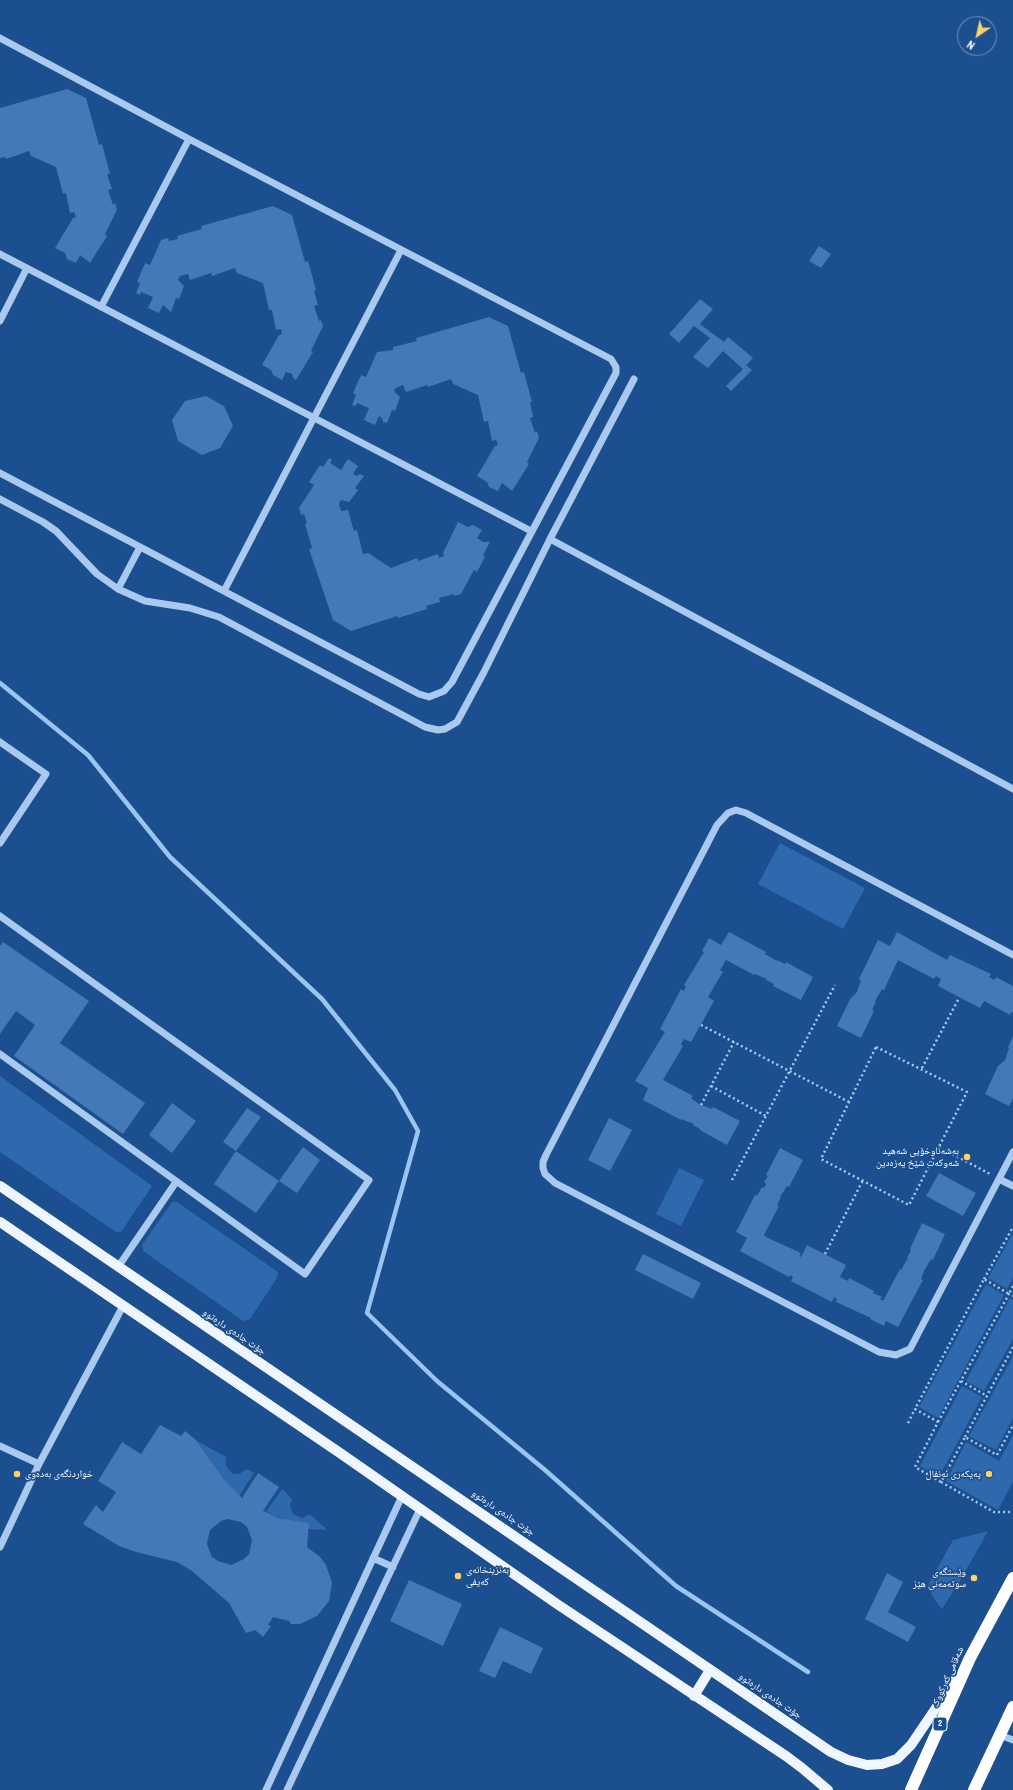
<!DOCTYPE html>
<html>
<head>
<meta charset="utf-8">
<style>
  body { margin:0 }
  #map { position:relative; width:1013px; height:1790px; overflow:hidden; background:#1b4f8f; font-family:"Archivo Narrow",sans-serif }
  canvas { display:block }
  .north { position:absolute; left:957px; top:16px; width:40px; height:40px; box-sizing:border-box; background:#1b4f8f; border:1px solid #7695bc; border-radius:50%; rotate:214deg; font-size:11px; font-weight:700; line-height:16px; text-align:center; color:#fff }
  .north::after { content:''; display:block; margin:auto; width:14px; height:18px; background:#ffd166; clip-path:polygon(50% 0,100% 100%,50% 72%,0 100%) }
</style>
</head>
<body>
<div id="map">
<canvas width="1013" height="1790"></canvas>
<div class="north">N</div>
</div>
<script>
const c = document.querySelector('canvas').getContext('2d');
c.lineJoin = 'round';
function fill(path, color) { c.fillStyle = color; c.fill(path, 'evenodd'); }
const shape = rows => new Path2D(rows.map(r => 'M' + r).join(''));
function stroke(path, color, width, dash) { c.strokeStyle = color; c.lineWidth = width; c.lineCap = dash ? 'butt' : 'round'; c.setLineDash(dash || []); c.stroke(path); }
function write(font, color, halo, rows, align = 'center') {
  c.font = font + ' "Archivo Narrow","Noto Naskh Arabic",sans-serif'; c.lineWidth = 3.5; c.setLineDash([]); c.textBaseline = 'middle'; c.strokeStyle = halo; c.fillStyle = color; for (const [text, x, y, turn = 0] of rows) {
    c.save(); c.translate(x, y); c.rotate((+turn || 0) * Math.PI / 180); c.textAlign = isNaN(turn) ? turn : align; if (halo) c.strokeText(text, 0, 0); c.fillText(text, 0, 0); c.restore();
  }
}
fill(shape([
  [780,843,865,888,843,929,758,884],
  [0,1076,152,1186,121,1232,116,1232,0,1152],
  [679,1168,704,1180,681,1226,656,1214],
  [172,1202,177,1202,278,1272,277,1278,250,1319,243,1321,143,1251,142,1245],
  [1013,1233,1013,1278,1007,1289,988,1278],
  [986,1284,1004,1295,938,1418,919,1407],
  [1010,1298,1013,1300,1013,1339,984,1391,966,1381],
  [1013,1356,1013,1418,996,1450,969,1436],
  [962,1386,982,1397,939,1477,920,1466],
  [1013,1435,1013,1482,998,1510,946,1481,966,1442,999,1461],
  [197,1441,226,1457,226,1466,233,1474,239,1474,247,1469,254,1473,239,1496,226,1482],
  [282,1489,292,1499,290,1506,293,1514,302,1518,310,1514,327,1530,308,1529,266,1512],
  [988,1531,963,1576,942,1609,933,1597,928,1585,953,1540]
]), '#2e69ad');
stroke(shape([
  [0,683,88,755,170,857,322,999,395,1090,418,1131,367,1313,437,1381,545,1470,676,1586,808,1672]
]), '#9cc4f0', 4.5);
fill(shape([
  [67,89,86,98,99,145,102,144,110,174,107,174,112,189,108,190,113,205,115,203,117,210,105,234,107,236,90,263,80,255,76,263,67,259,65,253,55,248,73,218,76,217,74,212,70,213,66,193,63,194,56,167,31,156,29,151,6,159,5,157,0,158,0,108],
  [273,206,292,215,305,262,308,261,316,290,314,291,318,305,314,306,319,321,321,320,323,326,311,351,313,352,296,380,293,378,292,374,286,372,282,380,273,375,271,370,262,365,279,335,282,334,281,329,276,330,272,310,269,310,263,283,237,273,235,268,212,276,211,273,190,280,188,274,180,276,178,280,184,286,179,299,176,298,171,312,163,305,159,313,148,308,153,297,141,292,140,295,136,293,140,283,137,282,145,263,150,265,161,240,168,238,169,241,178,239,177,236,202,229,201,226],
  [819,246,831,254,821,268,809,261],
  [700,299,713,309,700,324,724,342,728,337,753,358,746,365,752,370,731,391,726,386,743,369,723,351,708,368,693,357,710,338,694,326,679,343,669,334],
  [489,317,508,326,521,373,524,372,532,402,530,402,533,417,530,418,535,433,537,431,539,438,527,462,529,464,512,491,502,483,498,491,489,487,487,482,477,476,495,446,498,445,496,440,492,441,488,421,484,422,478,395,453,384,451,379,428,387,427,385,406,392,403,385,396,388,394,391,400,397,395,411,392,410,387,423,383,422,382,418,379,416,375,425,364,420,369,408,357,403,356,406,352,405,356,395,353,393,361,375,366,377,377,352,393,350,393,347,417,341,416,338],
  [206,396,224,406,233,426,220,448,202,455,178,441,172,420,185,401],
  [329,458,332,460,330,463,341,470,348,459,358,466,353,474,357,476,360,474,364,476,355,488,358,490,349,502,341,500,339,504,341,511,348,510,354,531,357,530,363,554,368,553,391,568,417,558,418,561,438,554,439,558,444,556,443,553,458,522,468,527,473,525,482,530,477,538,483,542,490,542,483,555,485,557,477,572,474,570,461,594,454,596,454,594,439,598,440,602,426,606,427,609,398,618,397,616,351,631,333,620,309,549,312,548,305,524,307,523,304,514,301,515,299,508,314,485,309,482,320,465,323,467],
  [729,932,766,952,765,954,777,961,777,960,785,964,786,962,813,977,801,1000,773,986,774,984,766,980,767,979,755,974,754,975,726,960,720,970,723,972,708,997,714,1001,691,1042,684,1039,681,1044,683,1046,663,1080,693,1096,691,1098,699,1104,712,1109,713,1107,740,1121,727,1145,700,1130,700,1129,693,1125,694,1124,681,1119,681,1120,643,1100,648,1088,635,1081,665,1032,660,1029,681,989,684,991,686,986,684,985,704,952,702,951,709,938,721,945],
  [897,932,947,960,950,955,991,974,989,977,994,980,996,977,1013,986,1013,1013,1011,1012,1010,1015,984,1001,980,1008,938,986,941,979,936,976,934,979,898,960,884,990,882,989,875,1001,876,1002,872,1010,874,1011,861,1038,837,1026,850,999,857,992,861,980,859,979,878,940,890,946],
  [3,942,89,1001,60,1043,145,1103,123,1134,14,1056,35,1025,16,1011,0,1034,0,946],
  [1013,1036,1013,1098,1009,1106,985,1094,998,1066,1005,1060,1009,1048,1008,1047],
  [172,1103,196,1121,172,1153,149,1135],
  [247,1108,261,1117,236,1151,223,1142],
  [609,1118,632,1130,610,1171,588,1160],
  [303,1147,320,1160,297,1193,279,1181],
  [780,1148,803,1160,789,1187,787,1186,780,1197,781,1197,777,1205,779,1206,764,1235,766,1237,801,1253,799,1256,801,1257,807,1245,846,1265,840,1277,848,1281,849,1278,874,1291,873,1293,882,1297,880,1299,883,1301,900,1269,901,1270,908,1258,907,1258,911,1250,910,1249,922,1223,945,1234,933,1260,931,1259,924,1271,921,1279,923,1280,898,1327,886,1321,884,1326,870,1319,871,1318,836,1302,837,1299,834,1297,832,1302,791,1281,793,1277,790,1275,789,1277,740,1251,747,1238,736,1232,755,1195,757,1196,762,1187,764,1188,766,1184,764,1182,768,1176,766,1175],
  [236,1151,279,1181,256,1213,214,1184],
  [939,1173,976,1193,963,1216,926,1196],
  [643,1254,701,1283,693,1299,635,1270],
  [160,1425,181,1436,185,1431,196,1440,226,1482,242,1498,258,1473,279,1487,263,1511,282,1519,309,1523,307,1547,320,1557,326,1565,332,1583,329,1601,317,1616,300,1624,291,1624,289,1621,273,1617,268,1625,271,1626,263,1637,255,1630,246,1633,229,1603,192,1571,177,1562,136,1552,119,1546,83,1524,96,1505,103,1512,116,1492,98,1481,122,1442,141,1454],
  [227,1519,241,1522,247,1527,252,1540,249,1554,244,1559,231,1565,218,1561,212,1557,207,1544,210,1530,221,1521],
  [887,1573,903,1582,888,1612,916,1627,908,1642,865,1619],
  [409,1580,462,1604,443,1646,390,1621],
  [500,1627,543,1648,531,1674,503,1661,495,1678,479,1671]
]), '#4478b7');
stroke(shape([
  [701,1025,849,1102],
  [876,1047,967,1092,909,1205,821,1159,876,1047],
  [922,1068,959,998],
  [711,1086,766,1116],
  [701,1105,734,1042],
  [939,1147,990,1174],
  [732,1180,835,985],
  [825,1254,863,1180],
  [984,1279,1013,1227],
  [1013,1286,1009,1294,984,1279,915,1409,938,1422,915,1467,941,1482,965,1437,997,1455,1013,1425],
  [961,1381,987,1396],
  [938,1422,1009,1294,1013,1296],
  [908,1423,915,1409],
  [965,1437,1013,1347],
  [941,1482,994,1512,1012,1512]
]), '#a9c9ee', 2.5, [2, 3]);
stroke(shape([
  [0,38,189,139,611,359,616,367,616,373,452,682,444,691,429,697,419,694,0,473],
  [0,254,531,531],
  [101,307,189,139],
  [0,321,27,268],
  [0,499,43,522,56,531,97,574,118,589,145,601,190,608,219,617,425,727,438,730,445,729,457,722,484,672,550,539,634,379],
  [550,539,1013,789],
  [118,589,140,547],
  [224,591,401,250],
  [0,742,46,774,0,843],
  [0,916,369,1180,305,1274,0,1054],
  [1013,955,746,813,736,810,728,813,717,825,546,1155,543,1162,543,1168,545,1174,555,1183,879,1352,896,1355,910,1349,1013,1152],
  [999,1179,1013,1186],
  [118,1267,176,1182],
  [0,1446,39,1464],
  [0,1547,39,1464,123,1306],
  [373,1558,393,1567],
  [1000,1735,1013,1740],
  [266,1790,402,1496],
  [287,1790,420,1509]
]), '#a9c9ee', 7);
stroke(shape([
  [0,1186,831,1752,848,1760,867,1765,882,1764,897,1759,911,1745,957,1677],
  [0,1222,340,1453,557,1604,786,1756,802,1768,828,1790],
  [694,1696,710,1670]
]), '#f0f6ff', 10);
stroke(shape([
  [911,1790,970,1658,1013,1578],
  [974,1790,1013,1707]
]), '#fff', 12);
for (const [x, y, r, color] of [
  [967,1157,4,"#ffd166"],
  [17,1474,4,"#ffd166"],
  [989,1474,4,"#ffd166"],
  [458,1576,4,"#ffd166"],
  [974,1578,4,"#ffd166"]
]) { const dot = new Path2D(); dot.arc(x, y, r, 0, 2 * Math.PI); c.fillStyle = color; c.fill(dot); stroke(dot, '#1b4f8f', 1.5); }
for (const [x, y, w] of [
  [940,1724,14]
]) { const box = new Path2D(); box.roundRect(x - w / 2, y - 7, w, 14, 3); c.fillStyle = '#1b4f8f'; c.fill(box); stroke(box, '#fff', 1); }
write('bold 9px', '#fff', null, [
  ["2",940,1724]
]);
write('10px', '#fff', '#1b4f8f', [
  ["بەشەناوخۆیی شەهید",959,1151],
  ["شەوکەت شێخ یەزەدین",959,1163],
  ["خواردنگەی بەدەوی",25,1474,"left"],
  ["پەیکەری ئەنفال",981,1474],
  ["بەنزینخانەی",466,1570,"left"],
  ["کەیفی",466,1582,"left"],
  ["وێستگەی",966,1572],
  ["سوتەمەنی هێز",966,1584]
], 'right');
write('10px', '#fff', '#1b4f8f', [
  ["جۆت جادەی دارەتوو",234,1332,34],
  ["جۆت جادەی دارەتوو",503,1513,34],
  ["شەقامی کەرکووک",948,1677,-66],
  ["جۆت جادەی دارەتوو",770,1696,34]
]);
</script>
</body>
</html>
